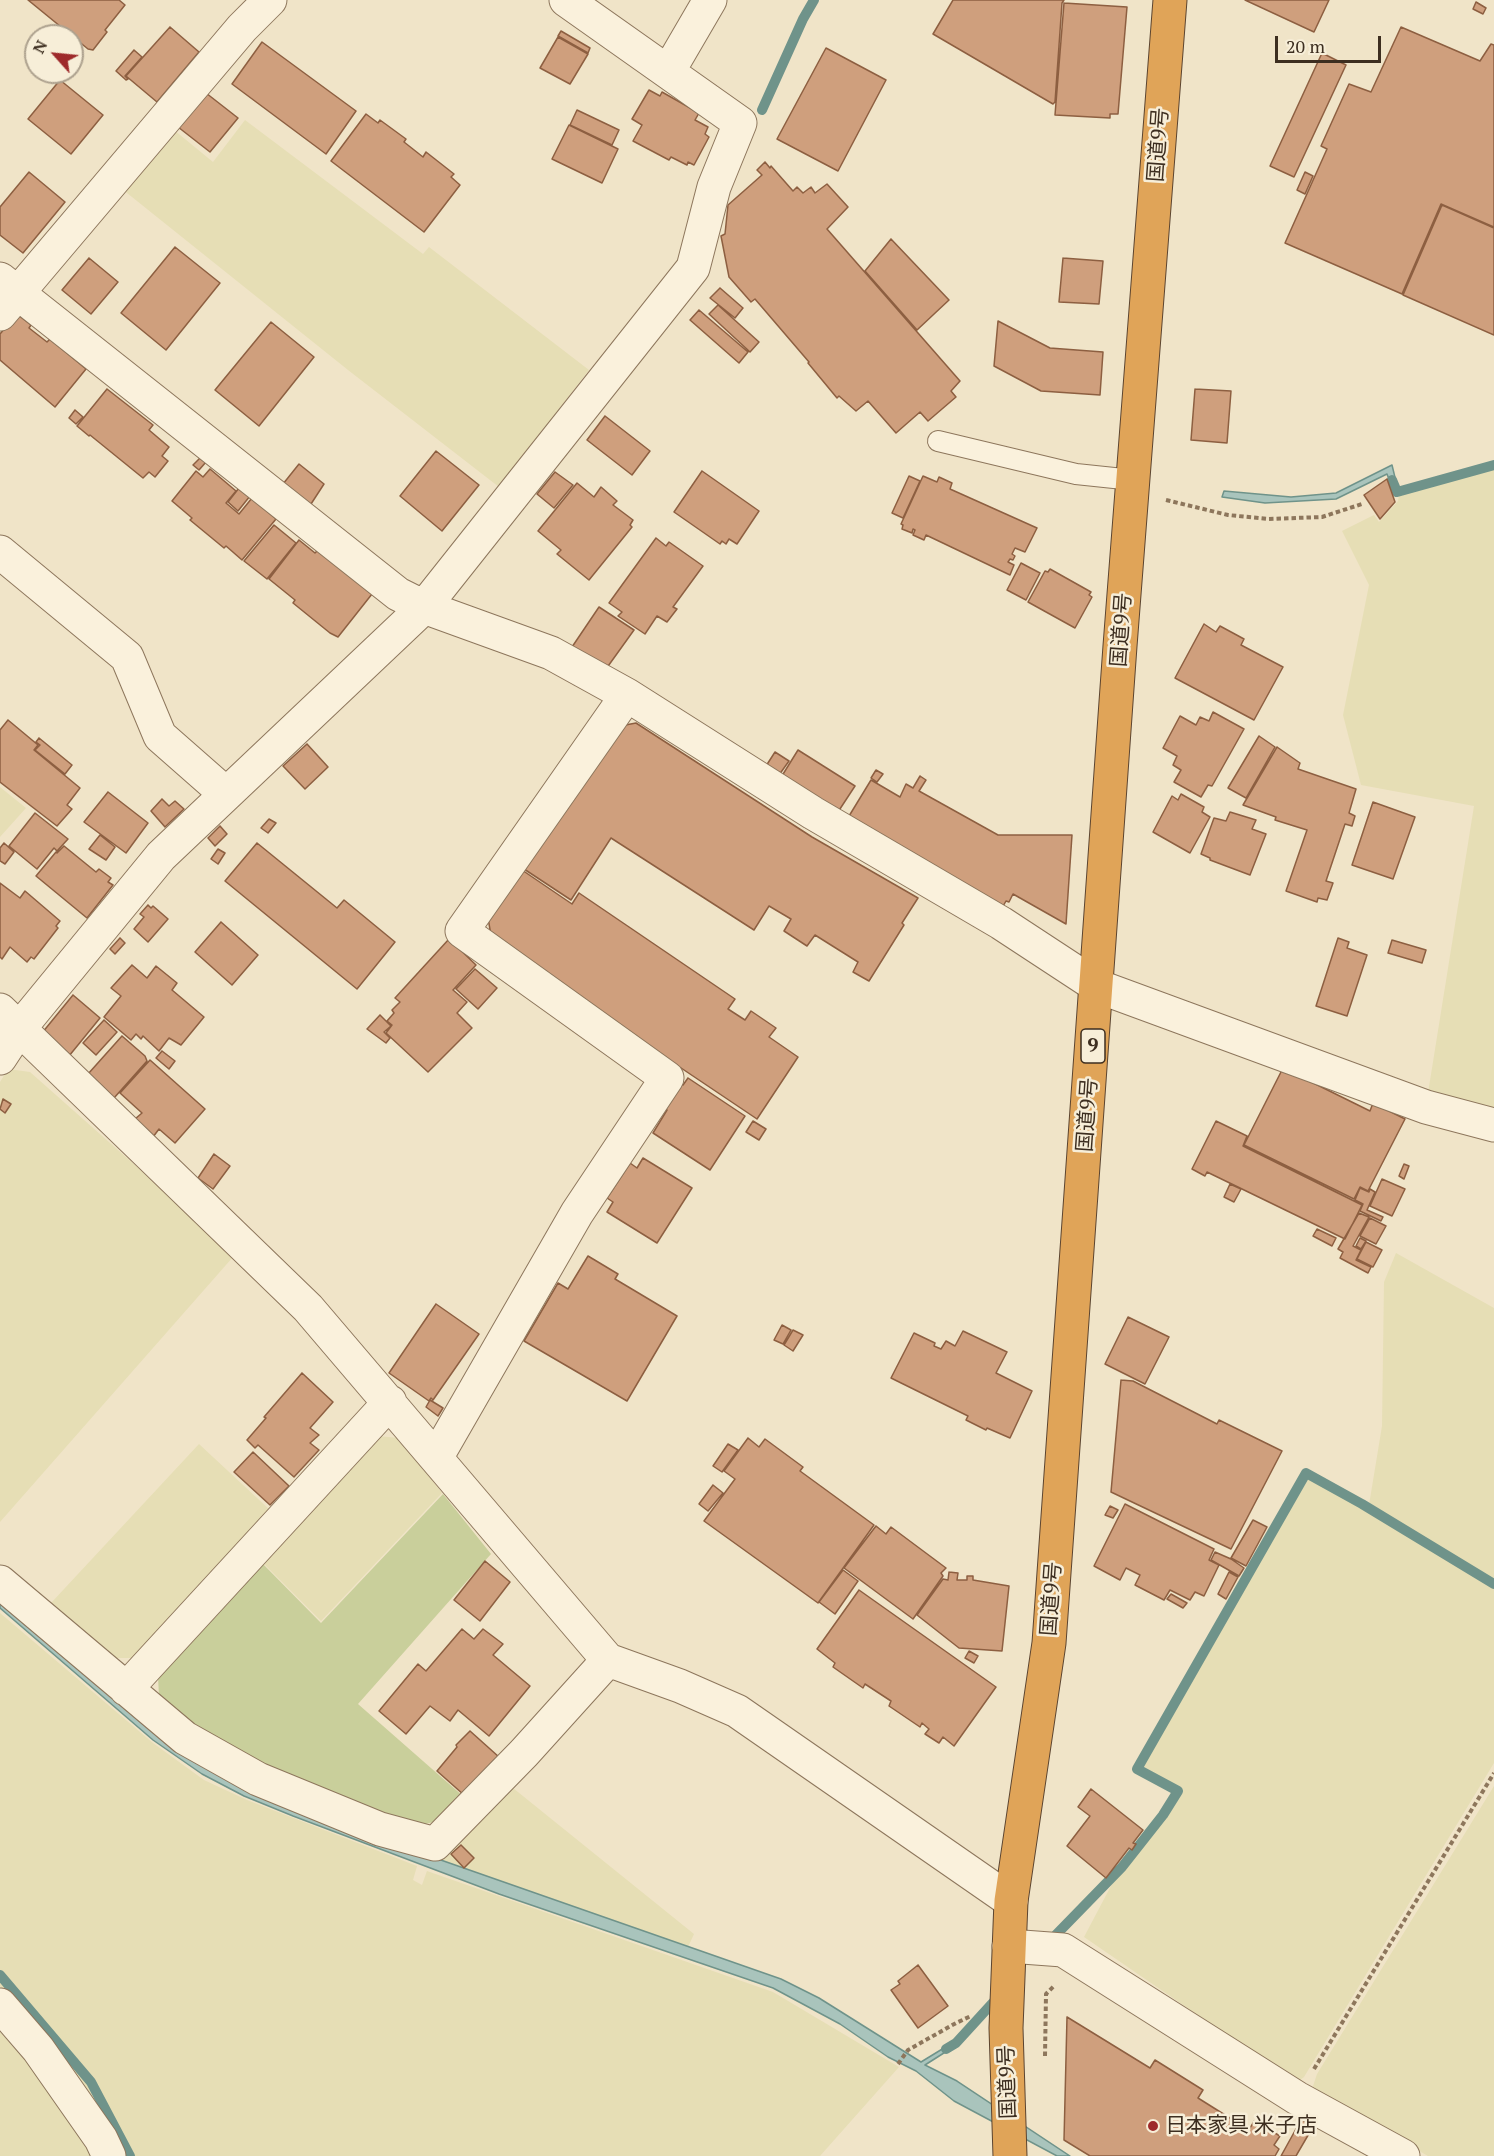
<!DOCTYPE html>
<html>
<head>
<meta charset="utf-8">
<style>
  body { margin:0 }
  #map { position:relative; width:1494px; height:2156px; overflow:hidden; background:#f0e4c8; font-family:"PT Serif",serif }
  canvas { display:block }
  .north { position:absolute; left:24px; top:24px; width:60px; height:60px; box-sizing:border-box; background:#f7eed8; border:2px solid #ada18e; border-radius:50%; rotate:297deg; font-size:16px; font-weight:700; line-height:24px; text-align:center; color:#3d2e20 }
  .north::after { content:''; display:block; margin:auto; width:21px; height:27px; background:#9e2a2b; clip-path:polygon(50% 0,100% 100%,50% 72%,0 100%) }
  .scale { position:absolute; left:1275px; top:36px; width:106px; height:27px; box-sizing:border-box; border:3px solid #3d2e20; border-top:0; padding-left:8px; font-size:18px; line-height:21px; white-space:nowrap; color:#3d2e20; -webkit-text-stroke:4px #f7eed8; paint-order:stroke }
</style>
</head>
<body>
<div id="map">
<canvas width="1494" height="2156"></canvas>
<div class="north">N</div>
<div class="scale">20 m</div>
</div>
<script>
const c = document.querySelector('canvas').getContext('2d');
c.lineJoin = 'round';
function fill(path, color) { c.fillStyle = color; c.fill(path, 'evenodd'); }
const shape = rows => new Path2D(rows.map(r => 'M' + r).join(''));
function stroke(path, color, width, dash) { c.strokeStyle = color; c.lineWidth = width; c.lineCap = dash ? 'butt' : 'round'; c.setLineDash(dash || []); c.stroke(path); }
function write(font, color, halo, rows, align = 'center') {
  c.font = font + ' "PT Serif","Noto Sans JP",serif'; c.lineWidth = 5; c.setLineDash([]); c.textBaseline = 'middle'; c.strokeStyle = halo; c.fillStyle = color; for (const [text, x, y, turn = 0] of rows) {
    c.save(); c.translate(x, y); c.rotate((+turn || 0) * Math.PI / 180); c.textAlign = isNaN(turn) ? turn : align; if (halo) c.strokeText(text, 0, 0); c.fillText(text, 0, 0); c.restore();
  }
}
fill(shape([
  [245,120,423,254,429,247,589,370,499,487,348,370,122,189,174,130,213,162],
  [1494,463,1494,1110,1428,1093,1474,806,1361,785,1343,715,1369,585,1342,531,1374,515,1379,522,1398,501,1400,489],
  [0,787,26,808,0,837],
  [8,1069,30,1072,136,1166,233,1257,0,1522,0,1082],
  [1396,1253,1494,1308,1494,1763,1304,2077,1299,2081,1294,2081,1084,1937,1122,1865,1161,1815,1176,1792,1135,1769,1305,1470,1369,1505,1382,1426,1384,1282],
  [377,1436,399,1438,442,1493,321,1621,262,1562],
  [199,1444,271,1511,137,1658,114,1658,51,1603],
  [0,1613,153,1743,204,1780,247,1800,417,1866,413,1880,422,1885,427,1871,773,1992,899,2067,820,2156,122,2156,83,2084,0,1986],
  [1494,1786,1494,2156,1428,2156,1315,2091,1313,2086,1317,2074],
  [513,1788,694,1934,688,1947,441,1860],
  [0,2025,57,2093,91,2156,0,2156]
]), '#e6deb5');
fill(shape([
  [443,1494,491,1554,358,1704,464,1797,442,1820,417,1826,272,1771,196,1727,159,1697,158,1676,261,1562,321,1623]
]), '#c9cf9b');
const water = shape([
  [1392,465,1399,494,1395,495,1387,474,1336,499,1265,503,1222,497,1224,491,1291,497,1336,493,1392,465],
  [0,1592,295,1809,781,1979,819,1998,921,2062,957,2040,958,2044,925,2065,957,2081,1070,2156,1057,2156,954,2101,916,2071,888,2057,840,2024,773,1988,499,1894,293,1816,244,1796,202,1774,153,1740,0,1608,0,1592]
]);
fill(water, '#a9c4bc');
stroke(water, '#6f938a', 1.5);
stroke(shape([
  [762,110,803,19,814,0],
  [1392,480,1397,492,1494,465],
  [1048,1943,1122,1867,1163,1815,1178,1791,1137,1769,1306,1473,1362,1504,1494,1584],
  [0,1975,91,2082,130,2156],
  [946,2049,956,2043,998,1997]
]), '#6f938a', 10);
const building = shape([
  [28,0,119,0,125,5,105,30,107,32,93,50,88,49,28,0],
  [953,0,1064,0,1062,3,1055,102,1053,104,933,34,953,0],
  [1245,0,1329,0,1314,32,1245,0],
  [1476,2,1486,8,1483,14,1473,9,1476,2],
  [1064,3,1127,7,1118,114,1110,114,1110,118,1055,115,1064,3],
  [170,27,199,52,157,102,126,76,170,27],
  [1401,27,1480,61,1491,44,1494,45,1494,227,1441,204,1402,294,1285,243,1327,149,1321,146,1349,84,1371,92,1401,27],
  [561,31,590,48,588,53,558,36,561,31],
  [558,37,588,54,570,84,540,68,558,37],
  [262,42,356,111,326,154,232,84,262,42],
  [826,48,886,80,838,171,777,139,826,48],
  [134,50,142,57,125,76,128,79,126,80,116,71,134,50],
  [1322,53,1346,65,1294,177,1270,166,1322,53],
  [60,80,103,115,71,154,28,119,60,80],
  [649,90,660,96,662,92,699,113,695,120,708,127,705,134,709,137,694,165,688,162,687,165,671,157,669,160,633,141,642,125,632,119,649,90],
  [206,93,238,118,210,152,178,127,206,93],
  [577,110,619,130,612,145,570,125,577,110],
  [366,114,378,123,380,120,406,139,404,142,423,157,426,152,454,174,451,177,460,185,424,232,331,161,366,114],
  [569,125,618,149,602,183,552,159,569,125],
  [765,162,770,168,771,166,793,191,797,187,803,193,811,187,815,193,827,184,848,207,827,229,960,381,951,391,956,397,928,421,920,412,896,433,868,401,856,411,839,396,837,398,808,363,809,362,755,299,751,302,729,277,721,236,725,234,728,205,762,175,757,170,765,162],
  [29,172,65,202,23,253,0,235,0,207,29,172],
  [1305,172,1313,176,1305,194,1297,190,1305,172],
  [1442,205,1494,228,1494,335,1403,295,1442,205],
  [891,239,949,300,917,330,865,271,891,239],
  [175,247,220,283,166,350,121,313,175,247],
  [89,258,118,282,91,314,62,290,89,258],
  [1063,258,1103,261,1099,304,1059,302,1063,258],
  [720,288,743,308,735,318,710,298,720,288],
  [718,305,759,342,750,352,709,314,718,305],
  [699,310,748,352,739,363,690,320,699,310],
  [17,314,31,325,29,328,47,342,50,339,86,369,55,407,0,360,0,334,17,314],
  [998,321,1050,348,1103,352,1100,395,1041,391,994,366,998,321],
  [271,322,314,357,259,426,215,390,271,322],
  [107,389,153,425,149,430,169,447,162,456,168,461,155,477,149,472,143,478,90,435,89,436,77,426,107,389],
  [1195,389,1231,391,1227,443,1191,440,1195,389],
  [75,410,83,417,76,424,69,418,75,410],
  [605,416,650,451,632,475,587,440,605,416],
  [436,451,479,485,442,531,400,496,436,451],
  [200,458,206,462,199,470,193,465,200,458],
  [299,464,324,484,311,504,308,504,283,484,299,464],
  [210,469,236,491,226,503,239,514,252,498,276,519,242,560,226,546,224,548,190,520,192,518,172,501,196,471,203,477,210,469],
  [702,471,759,511,737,544,729,539,726,544,722,541,720,544,674,512,702,471],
  [555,472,573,485,554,508,537,494,555,472],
  [909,476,920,481,903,518,892,513,909,476],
  [923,476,937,482,939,477,952,483,950,489,1037,528,1025,552,1015,548,1012,554,1015,556,1013,560,1010,559,1008,562,1014,565,1010,575,926,535,924,540,913,535,915,530,913,529,912,533,902,529,903,525,901,524,923,476],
  [1387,479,1395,502,1380,519,1364,495,1387,479],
  [577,483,594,497,601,487,617,501,613,505,633,520,630,525,632,527,589,580,557,554,561,550,538,531,577,483],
  [239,488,250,496,238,511,228,502,239,488],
  [274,525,296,543,267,579,244,561,274,525],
  [656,538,666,546,669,542,703,566,673,607,677,609,667,622,657,616,645,634,618,616,622,612,609,603,656,538],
  [299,540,315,553,318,550,372,594,338,637,330,633,293,603,295,600,269,579,299,540],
  [1021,563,1040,573,1026,600,1007,590,1021,563],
  [1050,569,1091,592,1089,595,1092,597,1075,628,1028,602,1045,571,1048,572,1050,569],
  [599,607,634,630,606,669,572,647,599,607],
  [1204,624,1216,632,1220,626,1244,639,1241,645,1283,667,1254,720,1175,678,1204,624],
  [1213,712,1244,729,1212,786,1208,785,1201,797,1174,782,1181,770,1173,765,1177,756,1163,748,1180,716,1196,725,1200,717,1209,721,1213,712],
  [8,720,38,745,34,750,80,788,67,805,72,809,57,826,0,782,0,730,8,720],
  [636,723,812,837,918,898,902,923,904,925,869,981,853,972,858,962,815,935,807,946,784,931,791,919,769,906,754,930,611,838,571,900,524,869,615,727,636,723],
  [1259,736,1275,747,1246,798,1228,788,1259,736],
  [39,738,72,765,65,774,35,750,40,745,36,742,39,738],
  [307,744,328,767,305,789,283,766,307,744],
  [1277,747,1300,763,1298,769,1356,789,1349,813,1355,816,1352,826,1345,824,1326,881,1333,883,1327,900,1318,898,1317,902,1286,891,1307,830,1275,820,1276,817,1243,805,1277,747],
  [798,750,855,786,836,815,780,779,798,750],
  [775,752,789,761,779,775,766,766,775,752],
  [876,770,883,774,877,782,871,778,876,770],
  [920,776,926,780,919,791,998,835,1072,835,1066,924,1013,894,1009,902,1006,901,1002,908,846,821,871,780,900,797,906,784,913,788,920,776],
  [108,792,148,823,126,853,84,822,108,792],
  [1181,794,1204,807,1202,812,1210,817,1190,853,1153,832,1172,796,1178,800,1181,794],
  [162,799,169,806,175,801,184,809,165,827,151,811,162,799],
  [1373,802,1415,817,1393,879,1352,865,1373,802],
  [1230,812,1256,820,1252,829,1266,834,1250,875,1210,860,1210,858,1201,854,1214,818,1226,821,1230,812],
  [35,813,68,839,57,851,54,848,37,869,9,846,35,813],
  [269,819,276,823,268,833,261,828,269,819],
  [220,826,227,834,215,846,208,838,220,826],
  [100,835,115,847,106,860,89,849,100,835],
  [4,843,14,852,5,864,0,861,0,848,4,843],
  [257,843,337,908,344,900,395,942,357,989,225,881,257,843],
  [64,846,96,872,99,869,111,878,108,882,113,885,87,918,36,876,56,852,57,853,64,846],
  [218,849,225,853,218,864,211,859,218,849],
  [522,870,572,904,579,893,735,999,728,1009,745,1020,751,1011,776,1028,769,1037,798,1057,757,1119,492,941,488,918,522,870],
  [0,883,20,898,25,891,60,921,56,926,58,928,34,959,31,957,27,962,10,947,2,959,0,957,0,883],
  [148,905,151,908,153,906,168,919,148,942,134,929,144,917,140,914,148,905],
  [221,922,258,955,232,985,195,952,221,922],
  [120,938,125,943,115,954,110,949,120,938],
  [1338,938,1349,942,1347,948,1367,955,1347,1016,1316,1006,1338,938],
  [449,939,476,965,453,990,467,1002,457,1013,472,1028,428,1072,386,1033,392,1025,387,1021,394,1013,392,1010,400,1002,395,998,449,939],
  [1392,940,1426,950,1422,963,1388,953,1392,940],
  [132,965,147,978,156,966,177,983,172,990,204,1017,181,1045,169,1038,159,1051,143,1036,141,1039,136,1034,131,1040,104,1017,121,996,111,988,132,965],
  [475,969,497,988,478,1009,456,989,475,969],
  [73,995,100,1018,69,1056,42,1033,73,995],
  [380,1015,391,1026,384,1032,390,1038,386,1043,367,1029,380,1015],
  [104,1020,117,1032,96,1055,83,1043,104,1020],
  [122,1036,145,1056,147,1061,114,1098,88,1074,122,1036],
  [162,1051,175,1061,169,1069,156,1058,162,1051],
  [150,1060,205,1109,175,1143,159,1129,153,1137,135,1119,142,1113,120,1093,150,1060],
  [1283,1068,1370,1111,1373,1103,1405,1119,1368,1191,1360,1187,1354,1199,1244,1145,1283,1068],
  [688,1078,745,1116,710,1170,653,1133,667,1110,665,1108,681,1084,683,1085,688,1078],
  [3,1099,11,1104,5,1113,0,1109,3,1099],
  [753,1121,766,1129,759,1140,746,1132,753,1121],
  [1216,1121,1247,1136,1243,1146,1362,1205,1345,1239,1207,1172,1205,1176,1192,1169,1216,1121],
  [214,1154,230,1166,213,1189,198,1178,214,1154],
  [643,1158,692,1188,657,1243,607,1212,613,1202,607,1198,630,1163,637,1168,643,1158],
  [1404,1164,1409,1166,1404,1179,1399,1176,1404,1164],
  [1382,1179,1405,1189,1392,1216,1370,1206,1382,1179],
  [1230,1184,1241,1189,1234,1202,1224,1197,1230,1184],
  [1360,1188,1369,1192,1370,1189,1375,1192,1367,1210,1383,1217,1381,1221,1360,1211,1363,1204,1355,1200,1360,1188],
  [1359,1213,1369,1217,1353,1246,1361,1250,1356,1260,1371,1267,1368,1273,1340,1258,1343,1252,1338,1249,1359,1213],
  [1370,1218,1386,1226,1376,1244,1360,1236,1370,1218],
  [1317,1229,1336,1238,1332,1246,1313,1236,1317,1229],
  [1360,1238,1366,1241,1361,1249,1356,1246,1360,1238],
  [1366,1242,1382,1250,1373,1267,1357,1259,1366,1242],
  [588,1256,618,1274,615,1279,677,1316,627,1401,524,1341,558,1283,568,1289,588,1256],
  [436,1304,479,1334,433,1400,431,1398,429,1401,389,1373,436,1304],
  [1128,1317,1169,1337,1145,1384,1105,1364,1128,1317],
  [782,1325,791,1330,783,1344,774,1340,782,1325],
  [793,1330,803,1335,793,1351,784,1345,793,1330],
  [963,1331,1007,1352,996,1373,1032,1391,1010,1438,987,1428,986,1430,966,1420,968,1416,891,1378,914,1333,935,1343,934,1346,941,1349,946,1341,955,1346,963,1331],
  [302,1373,333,1402,310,1428,319,1435,310,1443,319,1450,294,1477,258,1445,255,1448,247,1440,266,1418,264,1417,302,1373],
  [1121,1380,1133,1381,1217,1424,1219,1420,1282,1451,1231,1549,1111,1492,1121,1380],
  [430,1400,443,1408,438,1416,426,1407,430,1400],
  [748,1438,759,1447,765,1439,803,1467,800,1471,874,1525,818,1603,704,1521,735,1479,724,1471,748,1438],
  [728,1444,738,1450,722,1472,713,1466,728,1444],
  [253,1452,289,1486,270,1505,234,1472,253,1452],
  [713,1485,723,1493,708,1511,699,1504,713,1485],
  [1125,1504,1214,1549,1209,1560,1219,1565,1204,1596,1195,1592,1190,1600,1170,1590,1164,1600,1135,1585,1140,1575,1126,1568,1120,1580,1094,1566,1125,1504],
  [1110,1506,1118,1510,1113,1518,1105,1515,1110,1506],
  [1253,1520,1267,1527,1246,1566,1231,1558,1253,1520],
  [876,1526,886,1534,891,1527,946,1568,941,1573,943,1576,913,1619,844,1568,876,1526],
  [1215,1552,1231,1559,1244,1568,1239,1576,1211,1560,1215,1552],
  [485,1561,510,1582,480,1621,454,1600,485,1561],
  [843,1570,858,1581,835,1614,819,1602,843,1570],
  [949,1572,958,1573,957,1580,967,1580,967,1576,973,1576,973,1580,1009,1586,1002,1651,959,1648,917,1615,943,1579,948,1580,949,1572],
  [1229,1572,1238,1577,1226,1599,1218,1594,1229,1572],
  [859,1590,996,1687,954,1746,943,1737,939,1743,925,1734,929,1729,922,1723,920,1727,889,1706,891,1701,865,1684,863,1688,833,1667,835,1663,817,1649,859,1590],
  [1171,1594,1187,1603,1183,1608,1167,1599,1171,1594],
  [462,1629,474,1639,483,1629,503,1644,493,1655,530,1686,489,1736,458,1710,450,1721,430,1706,406,1734,379,1711,418,1664,426,1671,462,1629],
  [969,1651,978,1656,974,1663,965,1658,969,1651],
  [470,1731,499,1757,464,1795,437,1771,457,1747,456,1745,470,1731],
  [1091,1789,1143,1830,1133,1843,1136,1844,1132,1850,1129,1848,1106,1878,1067,1846,1090,1816,1078,1807,1091,1789],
  [461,1845,474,1858,464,1868,451,1854,461,1845],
  [918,1965,948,2006,918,2028,891,1990,900,1984,898,1981,918,1965],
  [1067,2017,1150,2068,1155,2060,1203,2090,1198,2098,1249,2130,1254,2121,1280,2136,1274,2145,1279,2149,1275,2156,1090,2156,1064,2140,1067,2017],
  [1302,2118,1314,2125,1296,2156,1281,2156,1302,2118]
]);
fill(building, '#cf9f7d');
stroke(building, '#8d5f41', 1.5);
const lane = shape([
  [938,441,1076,474,1133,480]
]);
const street = shape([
  [668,72,710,0],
  [0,279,398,594,424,607,551,653,627,695,813,813,1001,923,1097,986,1426,1107,1494,1125],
  [0,314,242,28,270,0],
  [0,552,127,657,160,736,226,794],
  [0,1010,308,1308,608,1660,680,1686,737,1711,1011,1901],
  [0,1058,19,1029,161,856,424,607,693,268,714,187,740,123,566,0],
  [436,1458,577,1213,667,1078,462,931,627,695],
  [0,1582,185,1738,258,1779,380,1829,435,1844,524,1753,608,1660],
  [126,1689,390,1402],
  [1009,1946,1063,1950,1297,2098,1403,2156],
  [0,2005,38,2049,101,2139,109,2156]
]);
const highway = shape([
  [1010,2156,1006,2028,1011,1901,1049,1643,1120,646,1170,0]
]);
stroke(lane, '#8d765c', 22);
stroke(street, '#8d765c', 35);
stroke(highway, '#5b4430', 35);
stroke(shape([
  [1166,500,1228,515,1268,519,1322,517,1362,504],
  [1045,2056,1046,1994,1054,1986],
  [898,2064,908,2050,956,2023,971,2016],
  [1314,2069,1494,1773]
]), '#8d765c', 4, [4.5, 3]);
stroke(lane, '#faf1dc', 20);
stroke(street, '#faf1dc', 33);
stroke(highway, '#e0a458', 33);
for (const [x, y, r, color] of [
  [1153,2126,6,"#9e2a2b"]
]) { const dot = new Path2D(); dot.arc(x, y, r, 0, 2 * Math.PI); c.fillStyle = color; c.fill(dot); stroke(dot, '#f7eed8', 2); }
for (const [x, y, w] of [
  [1093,1046,24]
]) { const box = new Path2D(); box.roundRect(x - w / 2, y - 17, w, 34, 4.5); c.fillStyle = '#f7eed8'; c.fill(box); stroke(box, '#3d2e20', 1.5); }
write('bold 20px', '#3d2e20', null, [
  ["9",1093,1046]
]);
write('21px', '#3d2e20', '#f7eed8', [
  ["国道9号",1159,145,-86],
  ["国道9号",1122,630,-86],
  ["国道9号",1088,1115,-86],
  ["国道9号",1052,1599,-86],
  ["国道9号",1008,2082,-92]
]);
write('21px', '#3d2e20', '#f7eed8', [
  ["日本家具 米子店",1165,2126]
], 'left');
</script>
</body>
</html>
